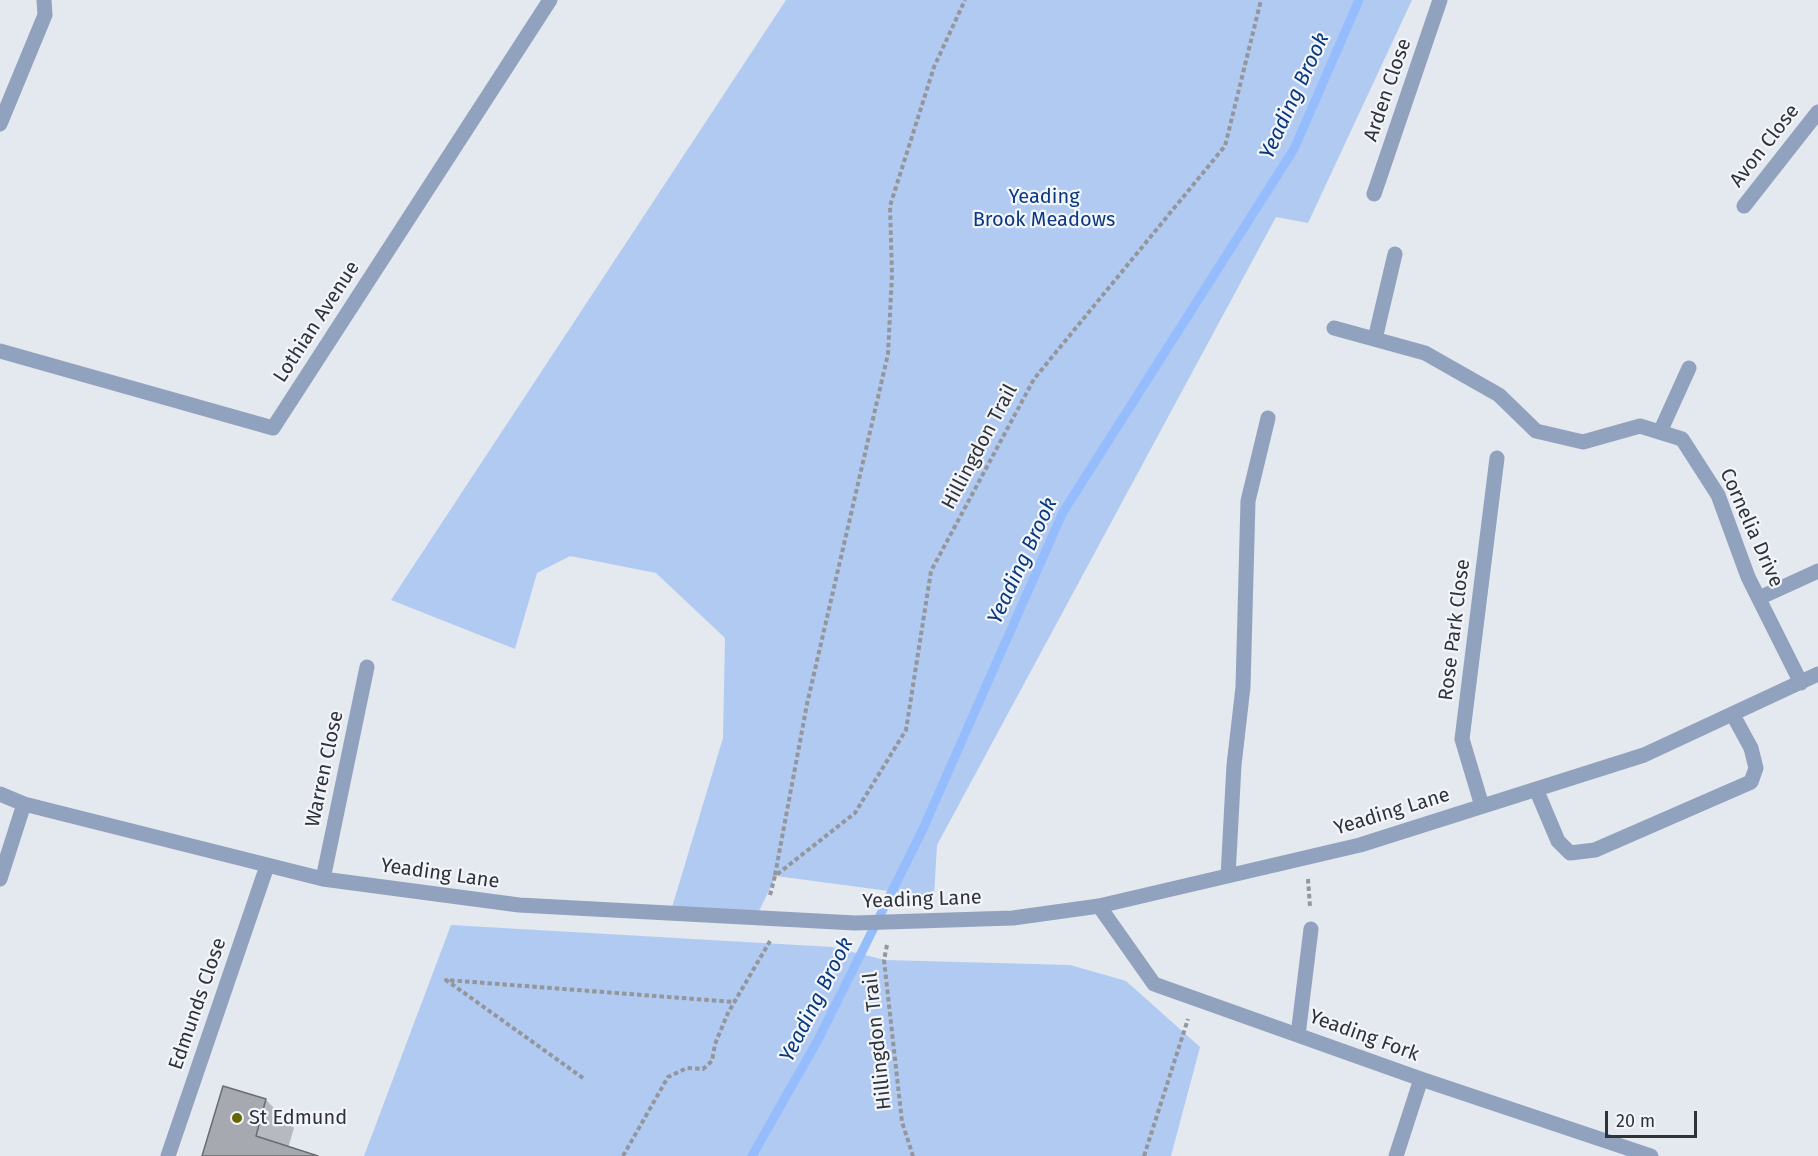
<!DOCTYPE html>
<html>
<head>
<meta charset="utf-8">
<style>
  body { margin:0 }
  #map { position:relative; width:1818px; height:1156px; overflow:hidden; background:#e4e8ef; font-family:"Fira Sans",sans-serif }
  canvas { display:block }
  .scale { position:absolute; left:1605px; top:1111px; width:92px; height:27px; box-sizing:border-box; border:3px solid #313235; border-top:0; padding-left:8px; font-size:18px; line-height:21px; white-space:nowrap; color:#313235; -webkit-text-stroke:4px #f2f6fc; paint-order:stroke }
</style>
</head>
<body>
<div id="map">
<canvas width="1818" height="1156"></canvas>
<div class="scale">20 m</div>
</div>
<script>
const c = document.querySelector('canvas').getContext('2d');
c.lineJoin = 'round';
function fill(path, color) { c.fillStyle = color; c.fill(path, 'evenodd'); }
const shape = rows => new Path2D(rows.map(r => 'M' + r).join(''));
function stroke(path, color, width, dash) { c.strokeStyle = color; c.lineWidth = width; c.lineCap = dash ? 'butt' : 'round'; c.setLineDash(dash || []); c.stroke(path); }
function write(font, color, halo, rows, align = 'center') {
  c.font = font + ' "Fira Sans",sans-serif'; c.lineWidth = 4.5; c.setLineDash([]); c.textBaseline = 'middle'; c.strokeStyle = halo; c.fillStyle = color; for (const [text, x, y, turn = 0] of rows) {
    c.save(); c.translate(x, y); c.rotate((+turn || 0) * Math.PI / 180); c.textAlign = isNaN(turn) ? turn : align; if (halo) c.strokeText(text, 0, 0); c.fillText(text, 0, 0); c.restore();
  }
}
fill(shape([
  [786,0,1412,0,1308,223,1276,217,937,845,934,897,776,876,759,911,670,914,723,738,725,638,656,573,570,556,537,573,515,649,391,600],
  [451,925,832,947,885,960,1070,965,1126,981,1200,1047,1171,1156,364,1156]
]), '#b1caf2');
fill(shape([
  [224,1088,266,1100,294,1128,288,1148,316,1156,204,1156]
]), '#0003');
stroke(shape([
  [752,1156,819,1038,922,831,1063,512,1294,149,1359,0]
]), '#95bcfc', 9);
const building = shape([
  [223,1086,266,1099,256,1136,318,1156,202,1156,223,1086]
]);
fill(building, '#a6a9af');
stroke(building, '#696c71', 1.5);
stroke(shape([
  [775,875,807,704,888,354,892,274,890,206,934,67,965,0],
  [1308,879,1310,907],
  [770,895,775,876,855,813,906,730,931,571,1034,379,1225,146,1261,0],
  [887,945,884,960,902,1122,913,1156],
  [583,1078,446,980,734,1002],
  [623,1156,668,1077,687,1068,703,1069,712,1061,715,1044,728,1013,770,941],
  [1144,1156,1188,1019]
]), '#94969b', 4, [4.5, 3]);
stroke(shape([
  [0,124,45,15,44,0],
  [1374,194,1440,0],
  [1744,206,1818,112],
  [1334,328,1425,353,1499,395,1536,431,1583,442,1640,426,1682,439,1718,495,1748,577,1801,683],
  [1375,339,1395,254],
  [0,351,273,428,550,0],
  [1660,432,1689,368],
  [1759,598,1818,571],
  [1536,789,1558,841,1570,853,1595,850,1751,782,1756,768,1751,748,1733,715],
  [0,794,24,804,323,879,519,905,855,923,1013,918,1099,906,1360,845,1644,755,1818,674],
  [1482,806,1462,739,1497,458],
  [1228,876,1234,765,1243,687,1248,501,1268,418],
  [0,879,24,804],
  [323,879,367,667],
  [1099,906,1154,984,1421,1079,1651,1156],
  [1298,1035,1311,929],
  [168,1156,267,866],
  [1396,1156,1421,1079]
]), '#90a2be', 15);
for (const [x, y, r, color] of [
  [237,1118,6,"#666700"]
]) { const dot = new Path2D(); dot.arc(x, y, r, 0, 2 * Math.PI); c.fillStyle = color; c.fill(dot); stroke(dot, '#f2f6fc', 2); }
write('20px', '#313235', '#f2f6fc', [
  ["Arden Close",1388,90,-71],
  ["Avon Close",1765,146,-52],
  ["Lothian Avenue",317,322,-57],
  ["Hillingdon Trail",980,447,-62],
  ["Cornelia Drive",1751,528,66],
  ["Rose Park Close",1455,630,-83],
  ["Warren Close",325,769,-78],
  ["Yeading Lane",1392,812,-17],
  ["Yeading Lane",440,874,8],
  ["Yeading Lane",922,900,-2],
  ["Edmunds Close",198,1004,-71],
  ["Yeading Fork",1364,1036,20],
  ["Hillingdon Trail",878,1041,-96]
]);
write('20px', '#0b3981', '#f2f6fc', [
  ["Yeading",1044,197],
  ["Brook Meadows",1044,220]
]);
write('20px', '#313235', '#f2f6fc', [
  ["St Edmund",249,1118]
], 'left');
write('italic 21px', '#0a387f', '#f2f6fc', [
  ["Yeading Brook",1295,96,-65],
  ["Yeading Brook",1023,561,-65],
  ["Yeading Brook",817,1000,-63]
]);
</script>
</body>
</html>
